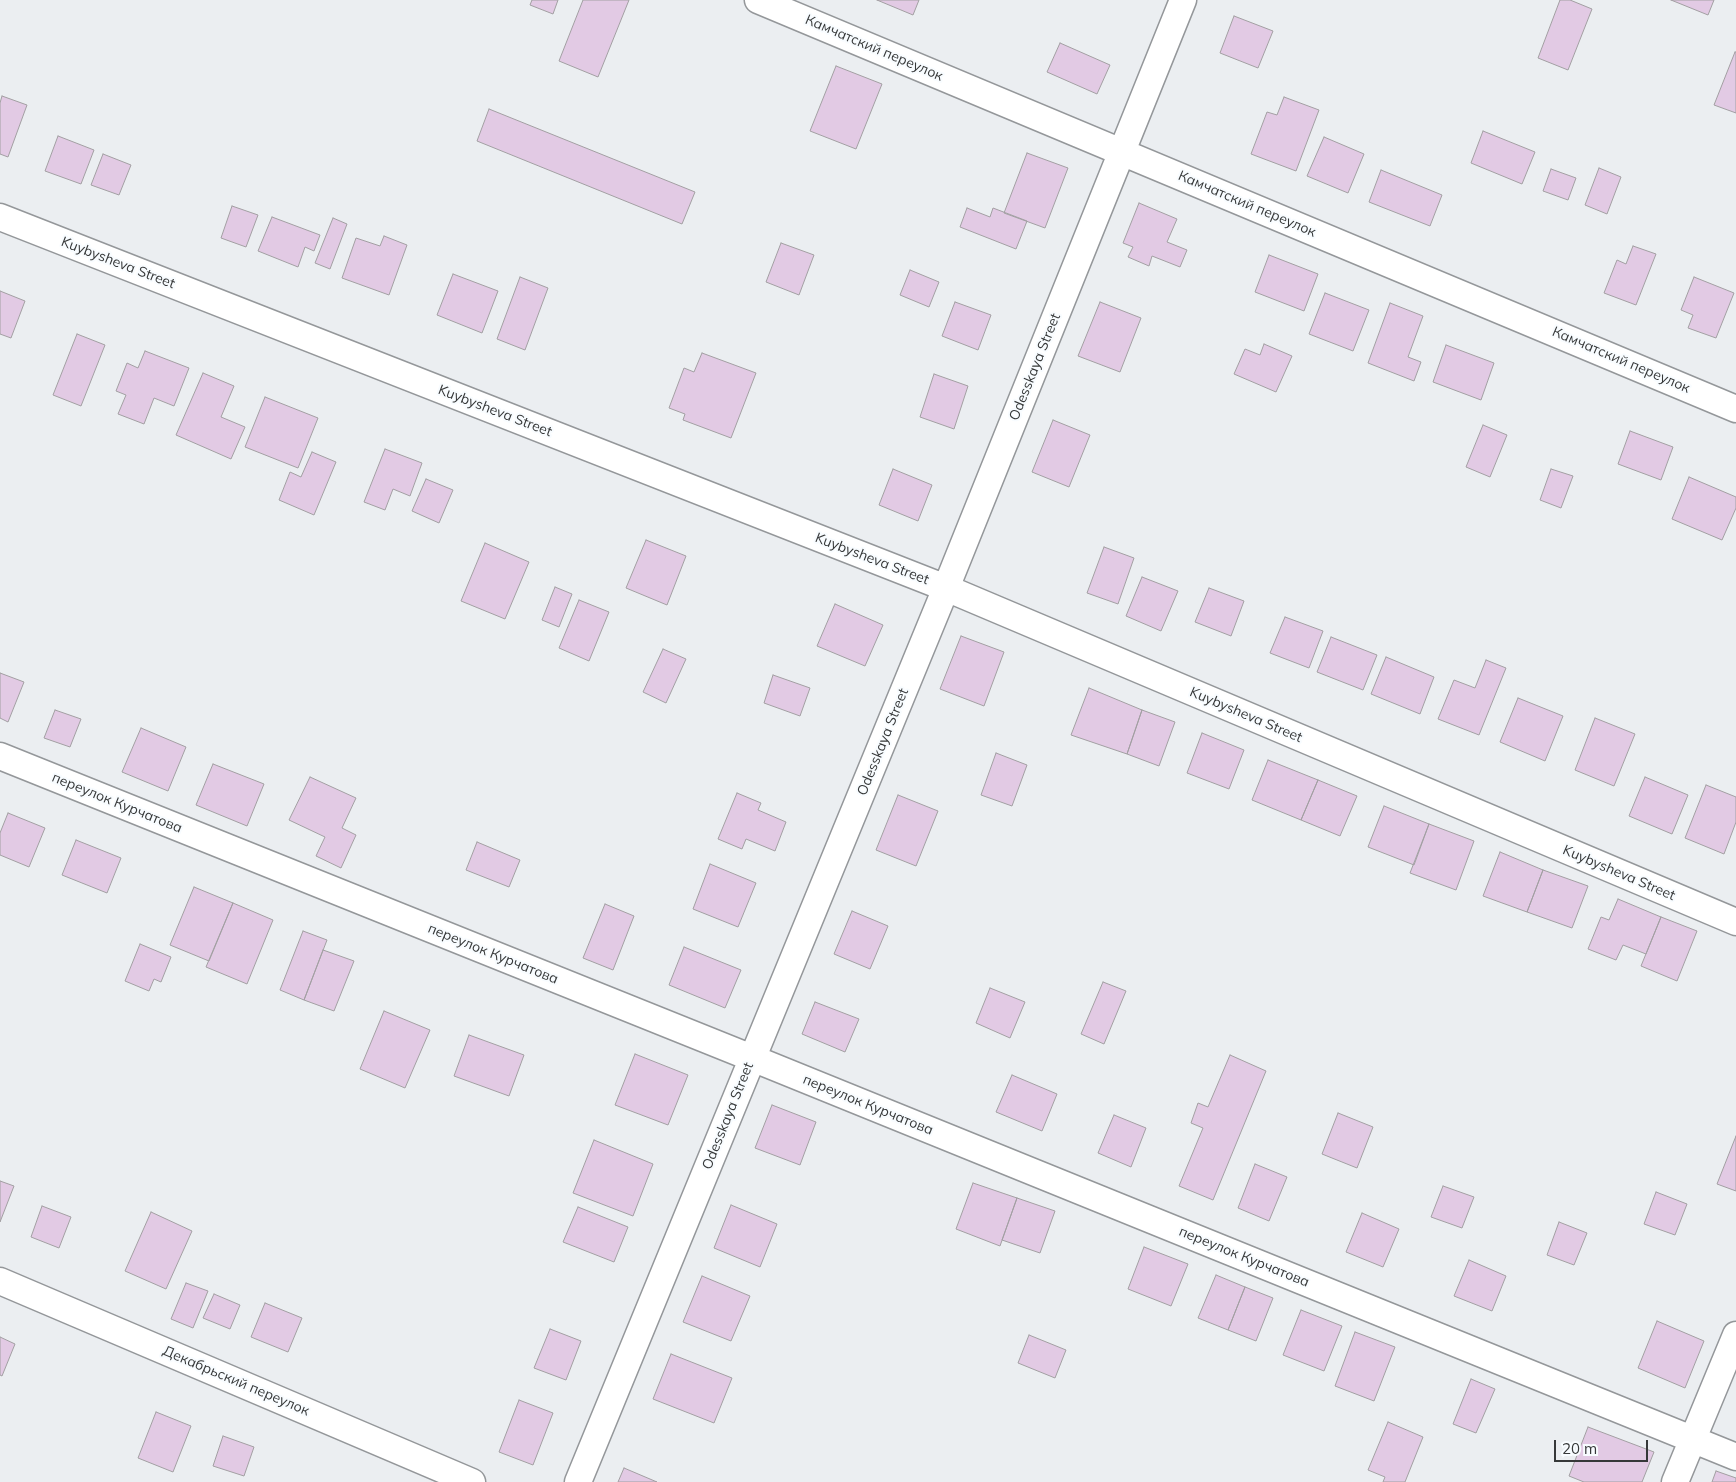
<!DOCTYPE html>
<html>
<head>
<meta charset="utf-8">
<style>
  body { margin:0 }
  #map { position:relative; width:1736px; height:1482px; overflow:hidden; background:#ebeef1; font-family:Mulish,sans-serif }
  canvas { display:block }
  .scale { position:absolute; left:1554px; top:1440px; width:94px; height:22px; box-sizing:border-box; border:2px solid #363839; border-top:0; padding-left:6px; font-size:15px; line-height:18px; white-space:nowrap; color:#363839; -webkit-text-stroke:4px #f8fcff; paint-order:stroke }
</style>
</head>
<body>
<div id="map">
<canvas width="1736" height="1482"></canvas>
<div class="scale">20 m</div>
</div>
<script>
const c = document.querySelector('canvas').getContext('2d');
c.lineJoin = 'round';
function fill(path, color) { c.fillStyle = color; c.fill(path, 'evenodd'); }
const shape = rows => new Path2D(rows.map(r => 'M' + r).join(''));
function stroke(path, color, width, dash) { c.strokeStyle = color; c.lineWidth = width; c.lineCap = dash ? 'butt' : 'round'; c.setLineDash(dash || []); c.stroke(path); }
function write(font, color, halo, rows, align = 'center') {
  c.font = font + ' Mulish,sans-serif'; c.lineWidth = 4; c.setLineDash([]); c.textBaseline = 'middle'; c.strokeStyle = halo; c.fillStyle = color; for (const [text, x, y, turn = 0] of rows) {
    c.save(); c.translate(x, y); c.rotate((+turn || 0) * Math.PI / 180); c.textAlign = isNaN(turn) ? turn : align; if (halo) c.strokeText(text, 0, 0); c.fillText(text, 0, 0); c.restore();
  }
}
const building = shape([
  [532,0,558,0,553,14,530,5,532,0],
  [583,0,629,0,598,77,559,61,583,0],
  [877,0,919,0,913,15,877,0],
  [1560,0,1570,0,1592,9,1568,70,1538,58,1560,0],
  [1671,0,1714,0,1708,15,1671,0],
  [1234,16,1273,31,1258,68,1220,53,1234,16],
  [1060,43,1110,65,1097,94,1047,72,1060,43],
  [1735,52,1736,52,1736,113,1714,105,1735,52],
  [836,66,882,84,856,149,810,131,836,66],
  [2,96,27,105,8,157,0,154,0,103,2,96],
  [1284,97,1319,110,1296,171,1251,154,1267,112,1277,115,1284,97],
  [489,109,695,192,682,224,477,141,489,109],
  [1483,131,1535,152,1522,184,1471,163,1483,131],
  [58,136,94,150,81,184,45,171,58,136],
  [1324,137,1364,154,1348,193,1307,176,1324,137],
  [1027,153,1068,168,1045,228,1004,213,1027,153],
  [103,154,131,165,119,195,91,185,103,154],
  [1599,168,1621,177,1607,214,1585,205,1599,168],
  [1551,169,1576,178,1568,200,1543,191,1551,169],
  [1381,170,1442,195,1430,226,1369,202,1381,170],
  [1139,203,1177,219,1167,242,1187,250,1180,267,1152,256,1149,266,1128,257,1133,247,1123,243,1139,203],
  [232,206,258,215,246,247,221,238,232,206],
  [967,208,990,217,993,208,1027,221,1016,249,960,227,967,208],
  [272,217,320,235,314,251,305,247,298,267,258,251,272,217],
  [333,218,347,224,330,269,315,263,333,218],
  [384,236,407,245,389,295,342,278,356,238,380,246,384,236],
  [781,243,814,255,799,295,766,282,781,243],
  [1633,246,1656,254,1636,305,1604,293,1617,260,1626,264,1633,246],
  [1269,255,1318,274,1304,311,1255,292,1269,255],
  [910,270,939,282,929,307,900,295,910,270],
  [453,274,498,291,482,333,437,315,453,274],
  [520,277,548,288,525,350,497,339,520,277],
  [1694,277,1734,293,1716,338,1688,328,1693,315,1681,310,1694,277],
  [0,291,25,301,11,338,0,334,0,291],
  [1325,293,1369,310,1353,351,1309,334,1325,293],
  [955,302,991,315,978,350,942,336,955,302],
  [1100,302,1141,318,1120,372,1078,356,1100,302],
  [1390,303,1423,316,1408,357,1421,362,1414,381,1368,363,1390,303],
  [77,334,105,345,81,406,53,395,77,334],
  [1264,344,1292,356,1276,392,1234,374,1245,349,1260,355,1264,344],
  [1446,345,1494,363,1481,400,1433,382,1446,345],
  [145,351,189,368,174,406,154,398,144,424,118,414,126,395,116,391,127,363,138,368,145,351],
  [702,353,756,373,731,438,683,420,685,414,669,408,684,368,694,372,702,353],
  [203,373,234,386,221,417,245,427,231,459,176,435,203,373],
  [934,374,968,386,954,429,920,417,934,374],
  [265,397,318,418,298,468,245,447,265,397],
  [1053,420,1090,435,1069,487,1032,472,1053,420],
  [1483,425,1507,435,1490,477,1466,467,1483,425],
  [1630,431,1673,447,1661,480,1618,464,1630,431],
  [385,449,422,463,410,496,393,489,385,510,364,502,385,449],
  [312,452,336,462,314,515,279,500,290,472,301,477,312,452],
  [893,469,932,485,918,521,879,505,893,469],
  [1551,469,1573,476,1561,508,1540,500,1551,469],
  [1689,477,1736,497,1736,508,1722,540,1672,519,1689,477],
  [426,479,453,490,439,523,412,511,426,479],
  [646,540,686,556,667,605,626,588,646,540],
  [485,543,529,562,505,619,461,601,485,543],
  [1104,547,1134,558,1118,604,1087,593,1104,547],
  [1142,577,1178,591,1161,631,1126,616,1142,577],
  [555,587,572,594,559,627,542,620,555,587],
  [1209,588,1244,601,1231,636,1195,622,1209,588],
  [579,600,609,612,589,661,559,648,579,600],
  [835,604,883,625,865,666,817,646,835,604],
  [1285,617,1323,631,1309,668,1270,653,1285,617],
  [961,636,1004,652,984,706,940,689,961,636],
  [1331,637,1377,655,1363,690,1317,672,1331,637],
  [663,649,686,659,666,703,643,692,663,649],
  [1386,657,1434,677,1420,714,1371,694,1386,657],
  [1486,660,1506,668,1479,735,1438,719,1454,680,1475,688,1486,660],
  [0,673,24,682,8,722,0,718,0,673],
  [773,675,810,688,800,716,764,703,773,675],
  [1089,688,1142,710,1127,754,1071,735,1089,688],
  [1518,698,1563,716,1545,761,1500,742,1518,698],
  [55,710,81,719,70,747,44,738,55,710],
  [1142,710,1175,722,1159,766,1127,754,1142,710],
  [1595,718,1635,734,1614,786,1575,770,1595,718],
  [141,728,186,747,168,791,122,772,141,728],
  [1202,733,1244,750,1229,789,1187,773,1202,733],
  [996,753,1027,765,1012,806,981,795,996,753],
  [1268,760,1318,780,1301,820,1252,800,1268,760],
  [213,764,264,784,247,826,196,805,213,764],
  [310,777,356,798,342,828,356,835,341,868,316,856,325,837,289,820,310,777],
  [1645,777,1688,795,1672,834,1629,816,1645,777],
  [1318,780,1357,796,1340,836,1301,820,1318,780],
  [1706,785,1736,797,1736,822,1724,854,1685,838,1706,785],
  [737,793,761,803,758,810,786,822,775,851,746,839,742,849,718,839,737,793],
  [898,795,938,811,916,866,876,850,898,795],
  [1384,806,1429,824,1414,865,1368,847,1384,806],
  [8,813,45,828,29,867,0,855,0,833,8,813],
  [1429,824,1474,841,1456,890,1410,873,1429,824],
  [76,840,121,858,107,893,62,875,76,840],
  [477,842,520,860,509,887,466,870,477,842],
  [1500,852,1543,870,1527,912,1483,896,1500,852],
  [710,864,756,883,738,927,693,909,710,864],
  [1543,870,1588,886,1572,928,1527,912,1543,870],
  [194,887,233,903,209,961,170,945,194,887],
  [1618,899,1661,917,1646,954,1623,945,1616,960,1588,949,1601,917,1609,920,1618,899],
  [233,903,273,920,247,984,206,967,233,903],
  [605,904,634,916,613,970,583,958,605,904],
  [852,911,888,926,870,969,834,954,852,911],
  [1661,917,1697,931,1677,981,1641,966,1661,917],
  [303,931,327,940,304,1000,280,990,303,931],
  [140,944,171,957,161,982,154,979,149,991,125,981,140,944],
  [684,947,741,970,725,1008,669,985,684,947],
  [323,950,354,961,334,1011,304,1000,323,950],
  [1103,982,1126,991,1104,1044,1081,1034,1103,982],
  [990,988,1025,1002,1010,1038,976,1023,990,988],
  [815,1002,859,1019,845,1052,802,1034,815,1002],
  [384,1011,430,1030,405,1088,360,1069,384,1011],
  [469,1035,524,1055,509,1096,454,1076,469,1035],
  [635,1054,688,1075,668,1125,615,1105,635,1054],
  [1230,1055,1266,1071,1213,1200,1179,1186,1203,1128,1191,1123,1198,1103,1208,1107,1230,1055],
  [1012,1075,1057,1094,1042,1131,996,1112,1012,1075],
  [772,1105,816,1122,800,1165,755,1148,772,1105],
  [1338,1113,1373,1127,1357,1168,1322,1154,1338,1113],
  [1114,1115,1146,1128,1131,1167,1098,1153,1114,1115],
  [1736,1136,1736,1191,1717,1184,1736,1136],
  [594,1140,653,1164,633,1216,573,1193,594,1140],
  [1255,1164,1287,1177,1269,1221,1238,1208,1255,1164],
  [0,1181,14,1186,0,1222,0,1181],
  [973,1183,1017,1198,1000,1246,956,1229,973,1183],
  [1443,1186,1474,1197,1462,1228,1431,1217,1443,1186],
  [1656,1192,1687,1204,1675,1235,1644,1224,1656,1192],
  [1017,1198,1055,1211,1040,1253,1002,1240,1017,1198],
  [731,1205,777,1224,760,1267,714,1248,731,1205],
  [42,1206,71,1217,59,1248,31,1237,42,1206],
  [578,1207,628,1227,614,1262,563,1242,578,1207],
  [151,1212,192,1231,166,1289,125,1271,151,1212],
  [1362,1213,1399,1229,1383,1267,1346,1252,1362,1213],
  [1559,1222,1587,1233,1574,1265,1547,1255,1559,1222],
  [1144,1247,1188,1264,1171,1306,1128,1289,1144,1247],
  [1469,1260,1506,1276,1492,1311,1454,1296,1469,1260],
  [1216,1275,1245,1287,1228,1330,1198,1318,1216,1275],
  [702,1276,750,1296,731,1341,683,1322,702,1276],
  [186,1283,208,1291,193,1328,171,1319,186,1283],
  [1245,1287,1273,1298,1256,1341,1228,1330,1245,1287],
  [214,1294,240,1305,230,1329,203,1318,214,1294],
  [265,1303,302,1318,288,1352,251,1337,265,1303],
  [1301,1310,1342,1326,1324,1371,1283,1355,1301,1310],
  [1657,1321,1704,1341,1685,1388,1638,1368,1657,1321],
  [550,1329,581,1341,566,1380,534,1368,550,1329],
  [1355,1332,1395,1347,1374,1401,1335,1386,1355,1332],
  [1029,1335,1066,1350,1055,1378,1018,1363,1029,1335],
  [0,1337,15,1344,2,1376,0,1375,0,1337],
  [671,1354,732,1378,714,1423,653,1399,671,1354],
  [1471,1379,1495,1389,1476,1433,1453,1424,1471,1379],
  [519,1400,553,1413,533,1465,499,1452,519,1400],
  [156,1412,191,1426,173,1472,138,1458,156,1412],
  [1388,1422,1423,1437,1405,1482,1383,1482,1385,1477,1368,1470,1388,1422],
  [1588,1427,1654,1452,1642,1482,1584,1482,1569,1476,1588,1427],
  [223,1436,254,1447,244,1476,213,1466,223,1436],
  [624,1468,657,1482,618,1482,624,1468],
  [1716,1471,1736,1478,1736,1482,1712,1482,1716,1471]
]);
fill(building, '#e2cae4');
stroke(building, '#a29fa2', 1);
const minor = shape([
  [758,0,1736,409],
  [0,217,946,588,1736,922],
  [0,756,752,1058,1736,1457],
  [0,1281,472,1482],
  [578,1482,946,588,1183,0],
  [1675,1482,1736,1335]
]);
stroke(minor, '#94979a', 29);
stroke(minor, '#fff', 26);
write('14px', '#363839', '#f8fcff', [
  ["Камчатский переулок",874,48,23],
  ["Камчатский переулок",1247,204,23],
  ["Kuybysheva Street",118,263,21],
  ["Камчатский переулок",1621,360,23],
  ["Odesskaya Street",1035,367,-68],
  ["Kuybysheva Street",495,411,21],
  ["Kuybysheva Street",872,559,21],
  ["Kuybysheva Street",1246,715,23],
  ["Odesskaya Street",883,742,-68],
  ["переулок Курчатова",117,803,22],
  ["Kuybysheva Street",1619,873,23],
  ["переулок Курчатова",493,954,22],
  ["переулок Курчатова",868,1105,22],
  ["Odesskaya Street",728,1116,-68],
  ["переулок Курчатова",1244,1257,22],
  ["Декабрьский переулок",236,1381,23]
]);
</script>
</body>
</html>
